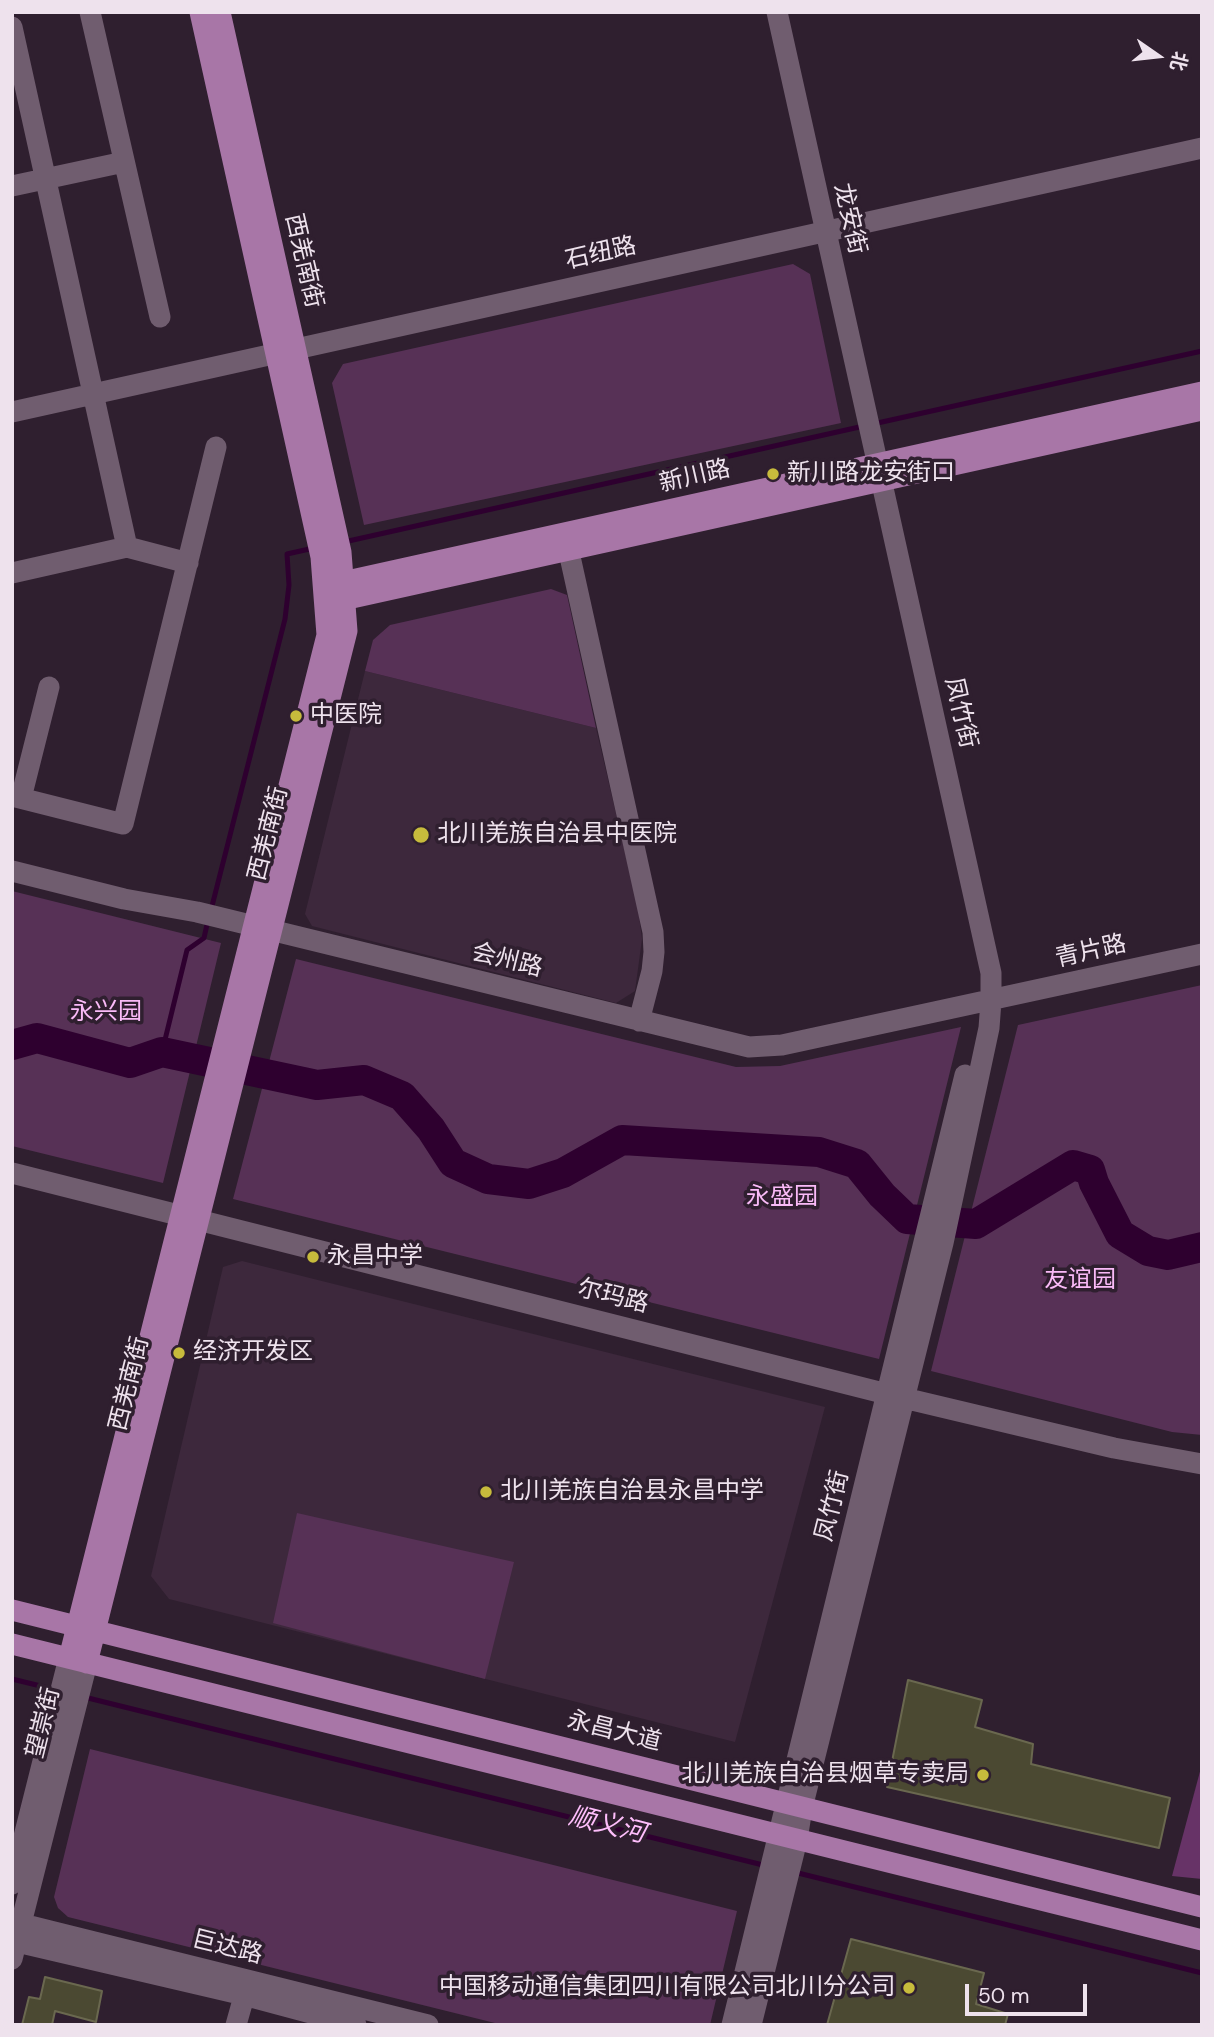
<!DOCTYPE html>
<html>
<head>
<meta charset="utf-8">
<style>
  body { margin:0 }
  #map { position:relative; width:1214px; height:2037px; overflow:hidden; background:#2f1f2f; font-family:"DM Sans","Noto Sans SC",sans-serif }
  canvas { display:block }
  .frame { position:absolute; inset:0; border:14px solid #eee2ed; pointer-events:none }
  .north { position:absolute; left:1123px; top:21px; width:70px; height:70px; -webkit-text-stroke:5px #2f1f2f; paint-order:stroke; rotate:104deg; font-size:19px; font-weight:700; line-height:28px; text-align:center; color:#eee2ed }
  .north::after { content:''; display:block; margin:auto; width:24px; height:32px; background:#eee2ed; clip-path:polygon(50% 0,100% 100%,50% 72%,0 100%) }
  .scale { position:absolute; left:965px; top:1984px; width:122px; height:32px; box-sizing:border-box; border:4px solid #eee2ed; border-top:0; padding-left:9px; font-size:21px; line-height:24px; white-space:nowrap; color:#eee2ed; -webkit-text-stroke:5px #2f1f2f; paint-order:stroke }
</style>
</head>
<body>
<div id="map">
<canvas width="1214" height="2037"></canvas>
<div class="frame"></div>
<div class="north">北</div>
<div class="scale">50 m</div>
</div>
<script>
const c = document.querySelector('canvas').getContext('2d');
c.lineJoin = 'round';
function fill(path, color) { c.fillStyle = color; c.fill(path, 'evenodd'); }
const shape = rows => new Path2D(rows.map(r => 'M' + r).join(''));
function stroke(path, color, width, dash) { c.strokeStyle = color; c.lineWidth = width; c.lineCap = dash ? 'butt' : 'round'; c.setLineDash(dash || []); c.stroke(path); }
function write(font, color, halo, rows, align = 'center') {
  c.font = font + ' "DM Sans","Noto Sans SC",sans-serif'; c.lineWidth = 7; c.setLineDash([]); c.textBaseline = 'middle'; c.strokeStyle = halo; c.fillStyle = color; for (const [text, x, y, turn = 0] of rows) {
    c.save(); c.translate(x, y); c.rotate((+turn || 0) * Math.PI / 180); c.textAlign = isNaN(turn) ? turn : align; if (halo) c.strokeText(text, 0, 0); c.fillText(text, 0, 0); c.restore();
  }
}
fill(shape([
  [365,671,596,728,638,908,642,939,635,991,616,1003,312,926,305,914],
  [242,1261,825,1407,735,1742,169,1599,151,1576,223,1267]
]), '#3d283c');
fill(shape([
  [793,264,810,274,841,423,364,525,332,383,343,364],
  [551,589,567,595,596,728,365,671,373,640,390,625],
  [12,891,221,943,163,1183,12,1146],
  [296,959,736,1067,780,1066,961,1027,879,1359,233,1199],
  [1202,985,1202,1435,1172,1432,931,1371,1018,1025],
  [297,1513,514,1562,485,1679,273,1623],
  [90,1749,737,1911,710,2025,503,2025,68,1917,58,1908,54,1897]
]), '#573156');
fill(shape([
  [1202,1764,1202,1879,1172,1876]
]), '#673367');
stroke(shape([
  [873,424,1202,351],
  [344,542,864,426],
  [211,910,285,619,289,585,287,554,314,548],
  [162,1052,187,950,204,938,208,920],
  [12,1679,57,1690],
  [84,1697,767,1866],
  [794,1872,1202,1973]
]), '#2e002f', 5);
stroke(shape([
  [12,1045,37,1038,130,1063,162,1052,317,1085,364,1080,402,1096,431,1129,453,1163,488,1179,529,1184,563,1173,622,1140,819,1152,857,1164,882,1195,907,1219,976,1224,1073,1165,1090,1170,1094,1183,1120,1234,1148,1251,1168,1255,1202,1247]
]), '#2e002f', 30);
const building = shape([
  [908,1680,982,1700,975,1727,1033,1744,1031,1764,1170,1798,1159,1848,887,1787,908,1680],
  [851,1939,984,1973,976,2004,1008,2014,1005,2025,827,2025,851,1939],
  [45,1977,102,1991,96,2022,55,2011,52,2025,22,2025,29,1997,40,1999,45,1977]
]);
fill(building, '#4b4932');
stroke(building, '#6a684f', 2);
stroke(shape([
  [90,12,160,317],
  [12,27,127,547],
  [12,186,124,162],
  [12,412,1202,148],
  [565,534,653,932,654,952,652,971,639,1021],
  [12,573,127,547,188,563],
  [12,796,123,824,216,447],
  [21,798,49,687],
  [12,871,124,899,197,912,749,1047,782,1045,1202,954],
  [12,1173,887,1394,1114,1448,1202,1464],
  [12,1884,69,1658],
  [12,1927,22,1924,50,1931,428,2025],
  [12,1938,17,1942,244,1995,356,2025],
  [12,1959,87,1663],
  [236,2025,248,1982],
  [732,2025,965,1075],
  [751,2025,797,1840,802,1808,943,1243,989,1028,991,1001,991,973,777,12]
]), '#705d6f', 21);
stroke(shape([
  [329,585,1202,392],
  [334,602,1202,410],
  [12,1610,1202,1907],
  [12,1644,1202,1940],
  [69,1658,327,635,321,557,200,12],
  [87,1663,347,631,341,552,220,12]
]), '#a876a7', 21);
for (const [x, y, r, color] of [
  [773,474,7,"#c7bb3c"],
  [296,716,7,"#c7bb3c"],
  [421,835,9,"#c7bb3c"],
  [313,1257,7,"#c7bb3c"],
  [179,1353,7,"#c7bb3c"],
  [486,1492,7,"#c7bb3c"],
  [983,1775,7,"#c7bb3c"],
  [909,1988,7,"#c7bb3c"]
]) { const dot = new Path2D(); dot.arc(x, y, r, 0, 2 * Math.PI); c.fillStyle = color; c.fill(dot); stroke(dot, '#2f1f2f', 2.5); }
write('24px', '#eee2ed', '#2f1f2f', [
  ["龙安街",849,219,77],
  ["石纽路",601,254,-13],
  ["西羌南街",303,261,77],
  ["新川路",695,477,-13],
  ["凤竹街",960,713,77],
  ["西羌南街",269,834,-76],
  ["青片路",1091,952,-13],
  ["会州路",507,961,14],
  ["尔玛路",613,1297,14],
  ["西羌南街",130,1384,-76],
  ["凤竹街",833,1506,-76],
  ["望崇街",44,1723,-76],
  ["永昌大道",614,1732,14],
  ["巨达路",227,1948,14]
]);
write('24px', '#eee2ed', '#2f1f2f', [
  ["新川路龙安街口",787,474],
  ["中医院",310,716],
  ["北川羌族自治县中医院",437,835],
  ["永昌中学",327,1257],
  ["经济开发区",193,1353],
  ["北川羌族自治县永昌中学",500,1492],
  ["北川羌族自治县烟草专卖局",969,1775,"right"],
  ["中国移动通信集团四川有限公司北川分公司",895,1988,"right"]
], 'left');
write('24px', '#f9baf7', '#2f1f2f', [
  ["永兴园",106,1013],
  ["永盛园",782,1198],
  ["友谊园",1080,1281]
]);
write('italic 26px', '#febefb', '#2f1f2f', [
  ["顺义河",607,1826,14]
]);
</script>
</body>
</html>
